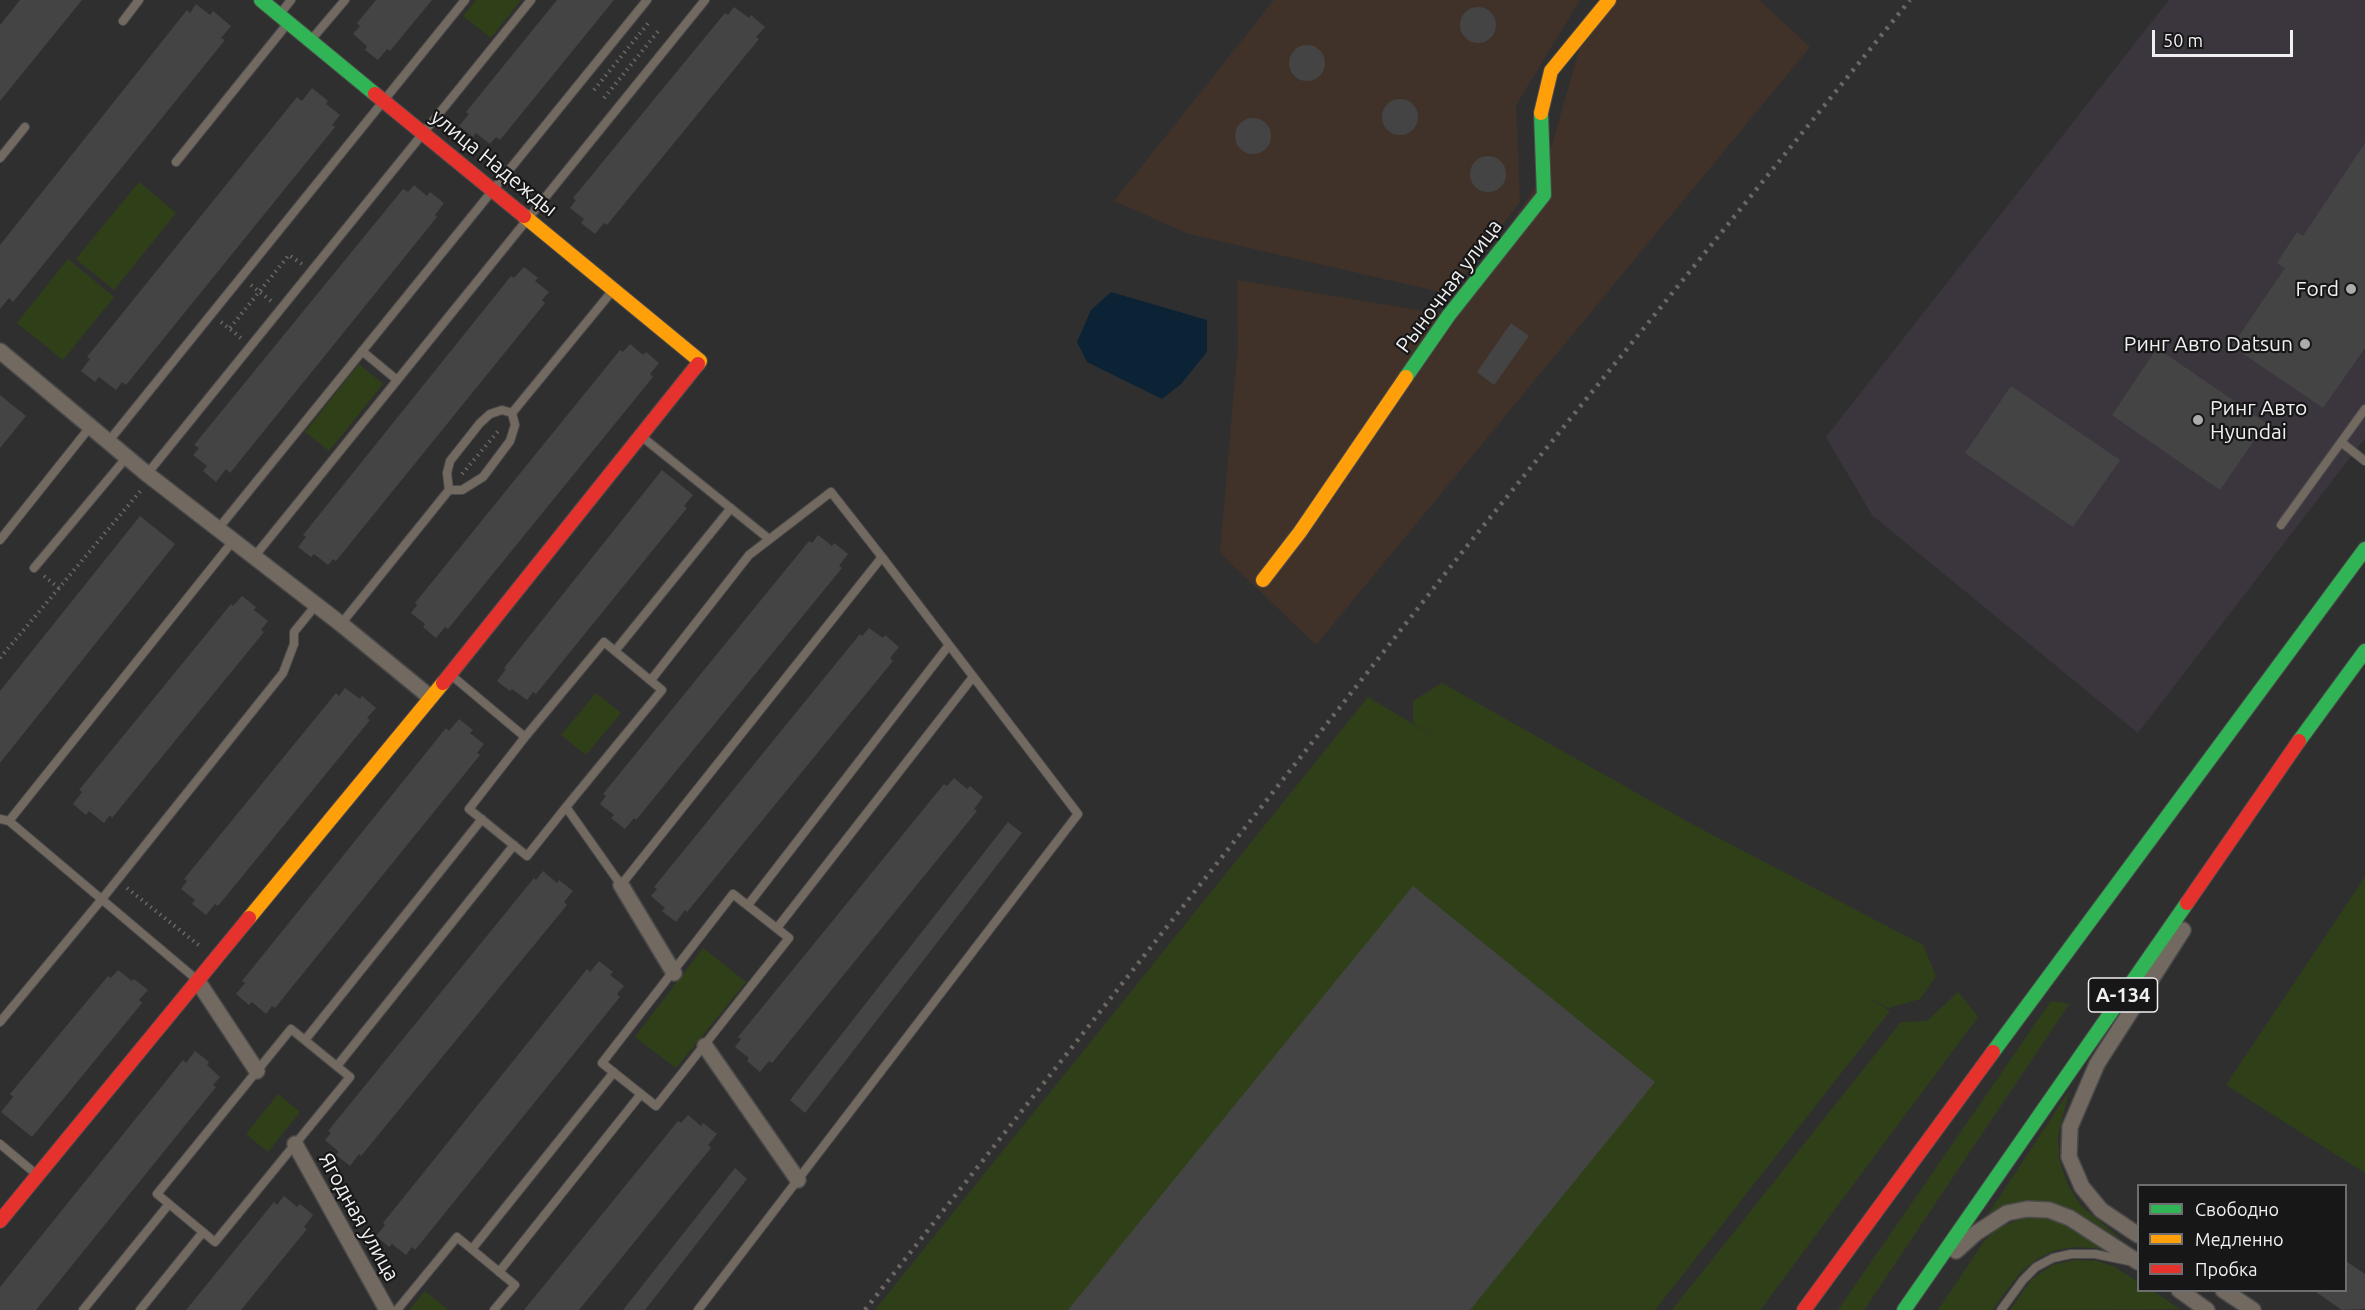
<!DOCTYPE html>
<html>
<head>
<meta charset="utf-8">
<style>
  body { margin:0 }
  #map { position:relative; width:2365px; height:1310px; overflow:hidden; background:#302f30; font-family:Ubuntu,sans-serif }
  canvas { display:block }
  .legend { position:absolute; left:2137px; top:1184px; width:210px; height:108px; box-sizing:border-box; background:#181718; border:2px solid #6e6d6f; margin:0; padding:8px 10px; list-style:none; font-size:18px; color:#f0eff1 }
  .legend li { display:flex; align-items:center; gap:12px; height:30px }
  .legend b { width:30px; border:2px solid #6e6d6f }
  .scale { position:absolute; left:2152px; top:30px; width:141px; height:27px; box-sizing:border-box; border:3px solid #f0eff1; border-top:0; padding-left:8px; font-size:18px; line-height:21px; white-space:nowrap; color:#f0eff1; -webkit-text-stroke:4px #181718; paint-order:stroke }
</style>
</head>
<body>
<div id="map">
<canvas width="2365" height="1310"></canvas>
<ul class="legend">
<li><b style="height:8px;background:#30b455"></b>Свободно</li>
<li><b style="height:8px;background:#ff9f0a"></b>Медленно</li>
<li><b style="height:8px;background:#e5322d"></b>Пробка</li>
</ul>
<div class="scale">50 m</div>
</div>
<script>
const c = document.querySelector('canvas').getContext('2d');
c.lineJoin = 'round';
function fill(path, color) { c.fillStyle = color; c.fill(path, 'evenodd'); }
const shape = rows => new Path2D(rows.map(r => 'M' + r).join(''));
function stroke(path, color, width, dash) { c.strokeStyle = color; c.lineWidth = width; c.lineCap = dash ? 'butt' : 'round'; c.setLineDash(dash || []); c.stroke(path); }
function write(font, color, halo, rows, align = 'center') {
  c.font = font + ' Ubuntu,sans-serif'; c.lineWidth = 4.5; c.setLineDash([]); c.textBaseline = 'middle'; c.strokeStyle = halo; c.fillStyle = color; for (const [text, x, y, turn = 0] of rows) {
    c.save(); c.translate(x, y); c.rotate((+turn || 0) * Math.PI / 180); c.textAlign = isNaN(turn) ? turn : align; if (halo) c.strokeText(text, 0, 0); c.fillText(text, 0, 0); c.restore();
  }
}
fill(shape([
  [2169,0,2365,0,2365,438,2138,733,1872,515,1826,437]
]), '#3b363d');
fill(shape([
  [1274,0,1580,0,1516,105,1520,202,1449,294,1189,234,1114,201],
  [1609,0,1759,0,1810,47,1316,645,1220,553,1238,345,1237,280,1449,315,1543,176,1585,29]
]), '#403229');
fill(shape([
  [476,0,521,0,491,38,463,16],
  [139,182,176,213,114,290,76,259],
  [68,259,114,297,63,360,17,323],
  [359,364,383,384,329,451,305,432],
  [1442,683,1688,822,1923,945,1936,976,1920,999,1888,1008,1863,994,1890,1011,1655,1310,875,1310,1368,697,1448,745,1413,723,1413,701],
  [596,693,621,713,586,755,561,735],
  [2365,877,2365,1173,2226,1085],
  [703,948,746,982,676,1068,635,1037],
  [1958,992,1978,1017,1760,1310,1672,1310,1901,1022,1927,1021],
  [2051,1001,2069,1004,1864,1310,1838,1310],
  [2069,1091,2058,1136,2059,1159,2068,1185,2081,1206,2124,1241,2078,1213,2057,1206,1981,1225],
  [278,1094,300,1112,268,1152,246,1134],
  [2034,1215,2054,1218,2072,1225,2107,1249,2075,1247,2056,1250,2037,1259,2019,1274,1992,1310,1938,1310,1985,1240,2000,1227],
  [2074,1260,2097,1261,2113,1266,2138,1282,2138,1290,2153,1291,2180,1309,2010,1310,2032,1279,2052,1265],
  [425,1291,448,1310,409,1310]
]), '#2f4019');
fill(shape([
  [1111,292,1207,320,1207,352,1181,384,1162,399,1087,362,1077,342,1091,310]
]), '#0c2336');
fill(shape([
  [20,0,82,0,0,101,0,25],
  [376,0,432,0,390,51,387,49,378,60,365,50,367,46,353,34,360,26,357,23],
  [557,0,614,0,500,140,496,137,490,144,476,133,473,137,459,126,469,114,466,112],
  [196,4,210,15,213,11,231,26,221,38,225,40,13,302,9,298,0,309,0,245,187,10,190,13],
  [734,7,749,18,751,15,765,27,756,37,759,39,607,225,604,223,595,234,581,223,584,219,570,208,576,200,573,198,725,13,728,15],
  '1460 25a18 18 0 1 1 36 0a18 18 0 1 1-36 0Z',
  '1289 63a18 18 0 1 1 36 0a18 18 0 1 1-36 0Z',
  [312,88,328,101,326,104,340,115,332,125,335,127,126,385,122,382,116,390,99,377,95,382,81,371,90,359,87,357,297,97,302,101],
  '1382 117a18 18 0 1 1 36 0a18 18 0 1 1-36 0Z',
  '1235 136a18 18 0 1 1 36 0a18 18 0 1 1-36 0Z',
  [2365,143,2365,348,2323,408,2232,346,2285,268,2277,263,2297,232,2303,236],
  '1470 174a18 18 0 1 1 36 0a18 18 0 1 1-36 0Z',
  [414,185,427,196,430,192,444,203,435,215,437,217,230,473,226,469,216,482,203,471,207,466,193,455,199,448,194,445,403,189,408,192],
  [524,267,538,278,535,281,549,292,542,300,545,303,336,561,333,559,328,565,314,554,311,557,298,547,306,537,303,535,511,276,514,278],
  [1511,323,1529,336,1494,385,1477,372],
  [630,344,643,355,646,352,659,363,650,374,653,377,448,629,445,627,436,638,423,627,425,624,411,613,417,605,415,603,620,350,623,352],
  [2157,348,2266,423,2220,490,2112,415],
  [2011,386,2120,460,2073,527,1965,453],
  [0,395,26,416,0,448],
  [662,470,693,495,684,506,687,508,536,694,533,692,527,700,512,689,510,691,497,681,506,669,504,668],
  [140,516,175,544,0,763,0,691],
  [818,535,832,546,834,543,848,554,839,566,842,568,636,820,634,818,625,829,611,818,614,815,600,804,606,796,603,794,809,541,812,543],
  [242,596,256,607,254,610,268,621,261,630,264,632,112,818,110,815,104,823,89,811,86,815,73,804,82,792,79,790,231,604,233,606],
  [869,628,883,638,885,635,899,647,890,658,893,661,687,912,685,910,676,922,662,911,665,908,651,896,657,889,654,887,860,634,862,636],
  [345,688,360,699,362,696,376,708,367,718,370,720,218,906,215,904,206,915,192,904,195,900,181,889,187,881,184,879,336,693,339,696],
  [459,719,473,730,470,733,484,744,477,753,480,755,275,1008,272,1006,266,1014,252,1002,249,1005,236,994,245,983,242,981,446,728,449,731],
  [954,778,967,789,970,786,983,797,974,809,977,811,772,1063,769,1061,760,1072,747,1061,749,1058,735,1047,741,1039,738,1037,944,784,947,786],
  [1008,822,1022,833,805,1113,790,1100],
  [543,871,557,883,559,880,573,891,564,902,567,905,361,1156,359,1154,350,1166,336,1155,339,1152,325,1140,331,1133,328,1131,534,878,536,880],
  [1413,886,1655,1082,1470,1310,1068,1310],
  [599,961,613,972,610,975,624,986,617,994,620,997,415,1250,412,1247,406,1255,392,1244,389,1247,376,1236,385,1225,383,1223,587,969,590,972],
  [118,970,132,981,134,979,148,990,139,1000,142,1003,32,1137,1,1112,13,1097,10,1094,53,1042,108,976,111,978],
  [195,1051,209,1062,207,1065,220,1077,213,1085,216,1087,36,1310,0,1310,0,1287,183,1060,186,1063],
  [688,1115,701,1126,703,1123,717,1134,708,1145,711,1148,579,1310,524,1310,678,1121,681,1123],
  [735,1168,747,1179,645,1310,623,1310],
  [284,1196,297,1207,300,1204,313,1215,304,1227,307,1229,241,1310,186,1310,274,1202,277,1205],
  [2346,1261,2365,1274,2365,1309,2342,1310,2313,1290,2346,1290]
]), '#454445');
const lane = shape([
  [280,14,291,0],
  [123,21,139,0],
  [311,40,345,0],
  [0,158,25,127],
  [176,162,288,23],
  [362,351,397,380],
  [641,436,769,539],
  [108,442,465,0],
  [2341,442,2365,461],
  [147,474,531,0],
  [449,490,447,473,450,461,480,423,490,414,502,410,512,413],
  [2281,525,2365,409],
  [218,529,647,0],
  [0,540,90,427],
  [254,557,705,0],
  [34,568,126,458],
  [341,624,449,490,462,490,483,477,510,441,515,425,512,413,613,290],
  [615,651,731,508],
  [451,675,525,737,604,642,662,690,566,807,621,885,882,557,831,492,749,555,651,680],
  [525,737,469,809,527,856,566,807],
  [0,819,9,821,196,979],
  [9,821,233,541],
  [733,894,789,938,656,1106,602,1063,733,894],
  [748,905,949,645],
  [777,928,973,677],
  [0,1022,102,899,283,673,294,644,294,632,316,605],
  [291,1029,350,1077,215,1242,157,1194,291,1029],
  [305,1040,482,819],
  [337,1066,514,845],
  [0,1144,36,1174],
  [472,1249,614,1072],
  [499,1272,641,1094],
  [83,1310,169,1204],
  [140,1310,203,1232],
  [397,1310,457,1237,515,1285,494,1310],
  [698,1310,1078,814,882,557],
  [2001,1310,2023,1280,2036,1267,2053,1258,2071,1254,2095,1254,2129,1261]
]);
const street = shape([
  [0,351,147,474,341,624,430,697],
  [621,885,674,973],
  [197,980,257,1071],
  [705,1046,798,1180],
  [295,1144,387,1310],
  [2138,1235,2101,1210,2082,1187,2069,1157,2070,1127,2097,1064,2183,930],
  [1956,1251,1976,1233,2007,1213,2027,1209,2049,1210,2070,1218,2138,1262],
  [2179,1290,2207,1310],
  [2223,1290,2253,1310]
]);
const fast = shape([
  [261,0,375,94],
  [1406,377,1449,315,1544,195,1541,113],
  [2299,741,2365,651],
  [1993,1052,2365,549],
  [1904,1310,2187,903]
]);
const slow = shape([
  [1541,113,1551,71,1609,0],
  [524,216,700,361,698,364],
  [1263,580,1300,532,1406,377],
  [249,918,443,683]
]);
const jam = shape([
  [375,94,524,216],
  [443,683,698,364],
  [2187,903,2299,741],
  [0,1221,249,918],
  [1804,1310,1993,1052]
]);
stroke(lane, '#4b4a4b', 10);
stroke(street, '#4b4a4b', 18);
stroke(fast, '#4b4a4b', 16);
stroke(slow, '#4b4a4b', 16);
stroke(jam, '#4b4a4b', 16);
stroke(shape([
  [594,90,650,21],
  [604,98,660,29],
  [251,285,271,301],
  [221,322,241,338],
  [230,328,289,255,302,264],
  [462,474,500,429],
  [44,576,59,588,142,489],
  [0,658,59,588],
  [127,888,201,947]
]), '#6c6762', 4, [1.5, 4.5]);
stroke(lane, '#726a61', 8);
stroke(street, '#726a61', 15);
stroke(fast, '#30b455', 14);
stroke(slow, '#ff9f0a', 14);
stroke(jam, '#e5322d', 14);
stroke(shape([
  [865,1310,1463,551,1910,0]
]), '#6c6763', 4.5, [3, 6]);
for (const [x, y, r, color] of [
  [2351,289,6,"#adacad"],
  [2305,344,6,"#adacad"],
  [2198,420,6,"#adacad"]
]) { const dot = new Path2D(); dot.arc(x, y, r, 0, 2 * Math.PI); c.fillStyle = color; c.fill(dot); stroke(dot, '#181718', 2); }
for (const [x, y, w] of [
  [2123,995,69]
]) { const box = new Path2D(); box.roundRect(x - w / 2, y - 17, w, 34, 4.5); c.fillStyle = '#181718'; c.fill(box); stroke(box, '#f0eff1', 1.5); }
write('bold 20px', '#f0eff1', null, [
  ["А-134",2123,995]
]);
write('21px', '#f0eff1', '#181718', [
  ["улица Надежды",494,163,39],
  ["Рыночная улица",1449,286,-53],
  ["Ягодная улица",359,1217,61]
]);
write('21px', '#f0eff1', '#181718', [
  ["Ford",2339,289],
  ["Ринг Авто Datsun",2293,344],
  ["Ринг Авто",2210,408,"left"],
  ["Hyundai",2210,432,"left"]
], 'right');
</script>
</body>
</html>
